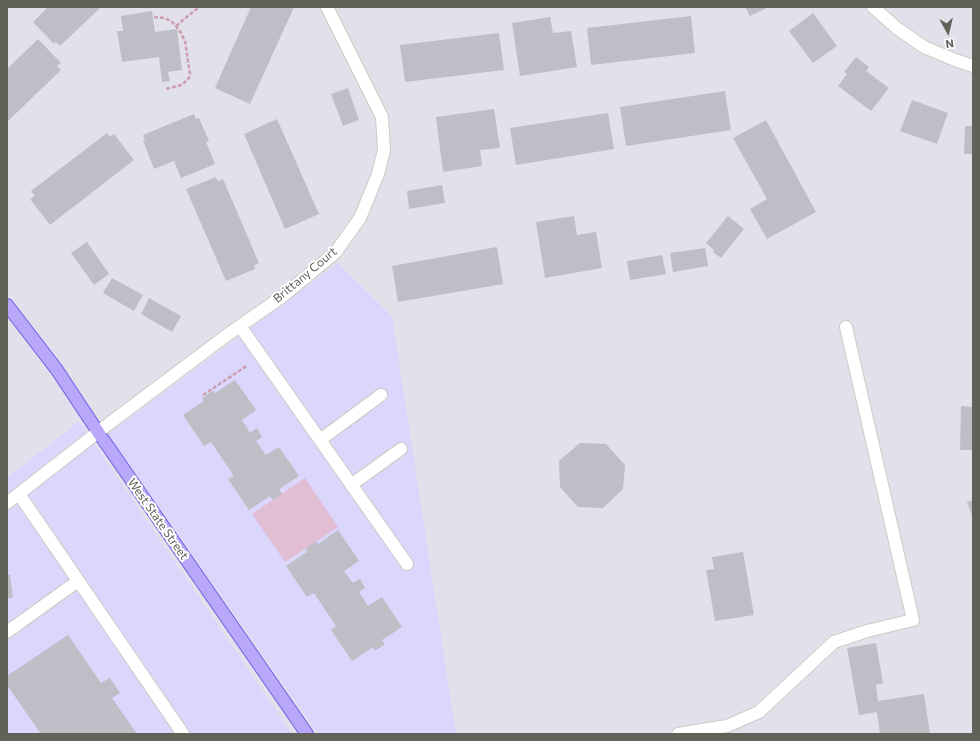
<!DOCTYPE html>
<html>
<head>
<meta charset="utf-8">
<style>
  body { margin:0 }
  #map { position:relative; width:980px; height:741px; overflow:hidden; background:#e2e1eb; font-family:Commissioner,sans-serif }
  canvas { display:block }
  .frame { position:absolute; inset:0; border:8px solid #616059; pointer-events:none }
  .north { position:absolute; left:928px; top:12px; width:40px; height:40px; -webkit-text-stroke:3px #fff; paint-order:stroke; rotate:172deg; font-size:11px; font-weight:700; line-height:16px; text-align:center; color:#616059 }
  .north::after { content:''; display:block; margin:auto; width:14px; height:18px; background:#616059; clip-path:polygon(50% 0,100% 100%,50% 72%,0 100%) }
</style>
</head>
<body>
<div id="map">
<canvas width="980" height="741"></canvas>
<div class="frame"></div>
<div class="north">N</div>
</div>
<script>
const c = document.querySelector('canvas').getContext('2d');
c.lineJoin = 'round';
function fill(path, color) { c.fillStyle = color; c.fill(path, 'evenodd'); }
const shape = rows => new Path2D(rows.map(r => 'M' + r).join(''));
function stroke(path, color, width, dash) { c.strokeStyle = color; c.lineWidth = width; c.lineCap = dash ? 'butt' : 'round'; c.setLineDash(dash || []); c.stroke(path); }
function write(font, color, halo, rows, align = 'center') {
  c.font = font + ' Commissioner,sans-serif'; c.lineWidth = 4; c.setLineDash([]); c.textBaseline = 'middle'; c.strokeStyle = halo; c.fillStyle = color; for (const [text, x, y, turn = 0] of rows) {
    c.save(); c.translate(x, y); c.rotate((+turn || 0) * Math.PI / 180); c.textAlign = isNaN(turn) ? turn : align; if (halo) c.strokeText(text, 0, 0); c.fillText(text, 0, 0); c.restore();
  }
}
fill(shape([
  [338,263,392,316,456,734,318,734,108,434],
  [79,421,292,734,7,734,7,478]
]), '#dbd6fb');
fill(shape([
  [305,478,338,527,285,562,252,514]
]), '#e2bed4');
fill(shape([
  [48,7,98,7,100,8,60,46,56,42,54,44,33,22],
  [251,7,294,7,250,104,215,88],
  [745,7,769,7,750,16],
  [152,11,155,32,177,29,182,70,168,72,170,81,162,82,159,57,122,62,117,31,123,31,121,16],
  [813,13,837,46,813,63,789,31],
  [691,16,695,53,591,65,587,28],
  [550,17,553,33,571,31,577,67,520,76,512,23],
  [499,33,504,70,405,82,400,45],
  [38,39,61,63,57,66,61,70,7,122,7,69],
  [856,57,869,67,866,71,889,88,871,111,838,86,847,74,844,72],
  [348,88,359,120,343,126,331,94],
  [725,91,731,130,626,146,620,107],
  [912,100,948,113,937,144,900,131],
  [494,109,500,148,480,150,482,166,443,172,436,117],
  [608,113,614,149,516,165,510,128],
  [194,114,196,119,199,118,209,141,206,142,215,164,181,178,174,161,154,169,143,141,145,140,143,135],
  [277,119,319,214,285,229,244,134],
  [766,120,816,212,767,239,750,209,767,199,733,138],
  [965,126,973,126,973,154,964,154],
  [107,133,110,137,114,134,134,160,50,225,30,199,35,196,31,191],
  [216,177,218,181,223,179,259,263,254,265,255,269,226,281,186,189],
  [442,185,445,203,409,209,407,191],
  [574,216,577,235,596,232,602,268,545,278,536,222],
  [728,216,744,229,721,258,713,252,714,250,706,243],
  [87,242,109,274,94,285,71,253],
  [497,247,503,284,398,302,392,266],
  [705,248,708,266,673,272,670,253],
  [662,255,666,274,630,280,627,261],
  [112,278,143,295,134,311,103,293],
  [149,298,181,316,172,332,141,314],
  [235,380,256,410,242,420,250,433,257,428,262,437,256,441,266,455,279,447,299,476,279,489,282,494,273,500,270,496,249,510,228,479,234,476,211,442,204,446,183,415,204,401,202,398,213,391,215,393],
  [961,406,973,407,973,450,960,450],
  [580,443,606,444,625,465,623,489,603,508,578,507,560,487,559,461],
  [973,500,973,518,967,502],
  [338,530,359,561,344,571,353,583,360,579,365,588,359,592,368,606,382,597,402,627,382,640,385,644,375,651,373,647,352,661,331,630,336,626,314,593,307,597,286,566,307,552,305,549,316,541,318,544],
  [743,552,754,615,715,621,706,570,714,569,712,557],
  [7,575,10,575,13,598,7,598],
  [68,635,101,683,110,678,120,693,112,698,137,734,41,734,7,685,7,676],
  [876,643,883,683,876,685,878,701,924,694,930,734,880,734,877,712,859,715,847,648]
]), '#bebec6');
const minor = shape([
  [873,7,898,29,924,47,955,60,973,66],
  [240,326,407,564],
  [320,440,381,395],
  [351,485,401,449],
  [19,494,183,734],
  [7,503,98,432,227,335,283,296,335,253,360,218,378,174,384,150,382,117,327,7],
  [7,632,78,581],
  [678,734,727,726,759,712,834,642,867,631,913,620,846,327]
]);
const major = shape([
  [7,305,57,370,98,432,307,734]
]);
stroke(minor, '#cbcbc4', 14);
stroke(major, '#6b5ee7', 14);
stroke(shape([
  [154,17,164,18,171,21,176,26,181,33,185,41,188,61,190,74,189,78,182,85,165,89],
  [176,26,199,7],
  [203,395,248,365]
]), '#cc9eaf', 2.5, [4, 2]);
stroke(minor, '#fff', 12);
stroke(major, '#b9a8f9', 12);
write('12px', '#616059', '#fff', [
  ["Brittany Court",305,275,-40],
  ["West State Street",158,519,55]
]);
</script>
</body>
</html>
